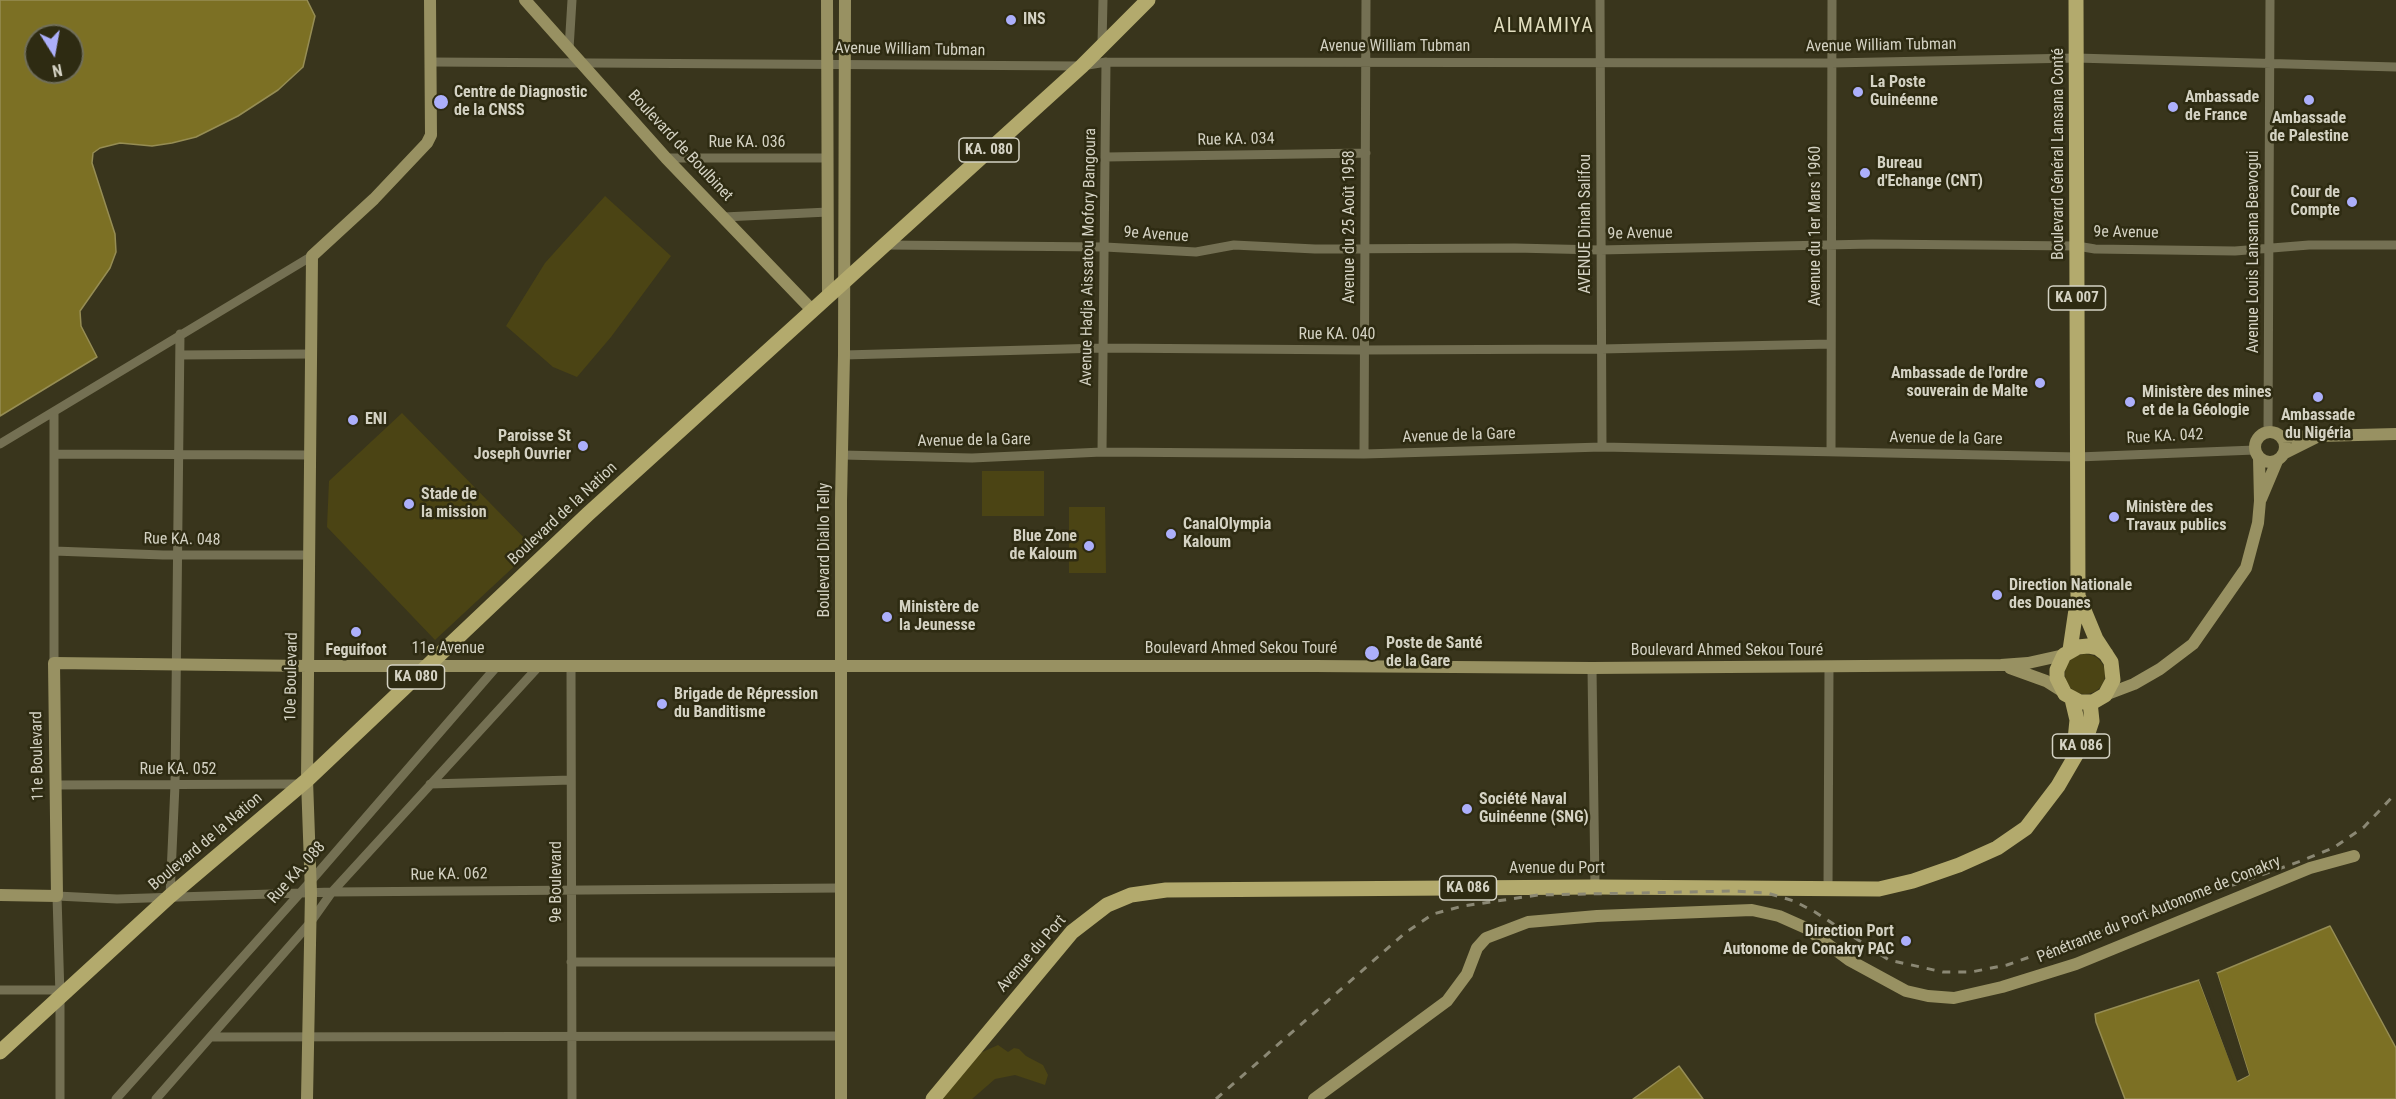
<!DOCTYPE html>
<html>
<head>
<meta charset="utf-8">
<style>
  body { margin:0 }
  #map { position:relative; width:2396px; height:1099px; overflow:hidden; background:#39351c; font-family:"Roboto Condensed",sans-serif }
  canvas { display:block }
  .north { position:absolute; left:24px; top:24px; width:60px; height:60px; box-sizing:border-box; background:#2e2b12; border:2px solid #706e59; border-radius:50%; rotate:169deg; font-size:16px; font-weight:700; line-height:24px; text-align:center; color:#d4d2c3 }
  .north::after { content:''; display:block; margin:auto; width:21px; height:27px; background:#acaffb; clip-path:polygon(50% 0,100% 100%,50% 72%,0 100%) }
</style>
</head>
<body>
<div id="map">
<canvas width="2396" height="1099"></canvas>
<div class="north">N</div>
</div>
<script>
const c = document.querySelector('canvas').getContext('2d');
c.lineJoin = 'round';
function fill(path, color) { c.fillStyle = color; c.fill(path, 'evenodd'); }
const shape = rows => new Path2D(rows.map(r => 'M' + r).join(''));
function stroke(path, color, width, dash) { c.strokeStyle = color; c.lineWidth = width; c.lineCap = dash ? 'butt' : 'round'; c.setLineDash(dash || []); c.stroke(path); }
function write(font, color, halo, rows, align = 'center') {
  c.font = font + ' "Roboto Condensed",sans-serif'; c.lineWidth = 5; c.setLineDash([]); c.textBaseline = 'middle'; c.strokeStyle = halo; c.fillStyle = color; for (const [text, x, y, turn = 0] of rows) {
    c.save(); c.translate(x, y); c.rotate((+turn || 0) * Math.PI / 180); c.textAlign = isNaN(turn) ? turn : align; if (halo) c.strokeText(text, 0, 0); c.fillText(text, 0, 0); c.restore();
  }
}
fill(shape([
  [605,196,671,256,611,337,577,377,553,367,506,326,545,263],
  [402,413,534,548,435,640,327,527,329,481],
  [982,471,1044,471,1044,516,982,516],
  [1069,507,1105,507,1106,573,1069,573],
  '2065 674a20 20 0 1 1 40 0a20 20 0 1 1-40 0Z',
  [998,1045,1008,1052,1014,1048,1019,1049,1026,1056,1043,1065,1048,1075,1045,1085,1015,1075,995,1079,972,1099,927,1099,978,1054]
]), '#4b4414');
const water = shape([
  [0,0,307,0,315,16,303,67,278,90,238,116,196,137,172,143,152,146,120,143,100,148,93,153,92,163,115,234,116,252,110,268,80,311,81,326,97,357,0,416,0,0],
  [36,36,72,36,72,72,36,72,36,36],
  [2330,926,2396,1048,2396,1099,2125,1099,2096,1022,2095,1014,2199,980,2238,1081,2249,1075,2217,973,2330,926],
  [1679,1066,1703,1099,1633,1099,1679,1066]
]);
fill(water, '#7c7024');
stroke(water, '#968d54', 1.5);
fill(shape([
  [2217,973,2249,1075,2237,1081,2199,980,2202,979,2204,982,2239,1077,2246,1074,2214,974]
]), '#39351c');
stroke(shape([
  [1600,0,1602,447],
  [1102,44,1103,0],
  [569,49,572,0],
  [431,62,1082,66,1106,62,1831,63,2076,58,2396,67],
  [1106,157,1366,153],
  [666,158,828,158],
  [724,217,828,212],
  [885,245,1105,247,1196,252,1234,245,1315,249,1515,248,1600,250,1872,244,2077,246,2095,249,2235,251,2309,245,2396,245],
  [180,355,312,354],
  [844,355,1102,348,1364,350,1601,349,1831,344],
  [54,412,54,663],
  [2268,432,2270,0],
  [0,444,312,256],
  [1102,452,1106,62],
  [1831,452,1832,0],
  [54,454,311,455],
  [1364,454,1366,0],
  [842,455,972,458,1102,452,1364,454,1602,447,2078,457,2255,450],
  [54,551,163,555,310,555],
  [571,665,572,1099],
  [1592,668,1595,887],
  [430,784,571,780],
  [55,785,302,784],
  [1828,889,1829,667],
  [170,896,175,785,180,334],
  [571,962,841,962],
  [0,990,60,990],
  [212,1037,841,1036],
  [60,1099,60,996,57,896,117,899,332,892,841,888],
  [116,1099,310,882,498,665],
  [156,1099,310,923,332,892,540,665]
]), '#747053', 9);
stroke(shape([
  [525,0,666,158,813,311],
  [827,0,828,297],
  '2255 447a15 15 0 1 1 30 0a15 15 0 1 1-30 0Z',
  [2281,437,2396,434],
  [2283,454,2315,438],
  [2261,499,2277,461],
  [2010,668,2046,681,2065,693],
  [2105,695,2134,684,2160,669,2193,644,2246,568,2258,523,2260,501,2259,458],
  [0,895,57,896,54,663,308,666,1315,666,1592,668,2001,665,2028,663,2064,655],
  [307,1099,311,893,307,780,312,256,374,199,427,143,431,135,430,0],
  [841,1099,841,501,844,355,845,0],
  [1314,1099,1447,1001,1467,974,1477,948,1486,938,1528,922,1597,916,1752,910,1779,916,1806,928,1849,960,1906,991,1928,996,1954,998,2002,987,2076,964,2310,868,2354,856]
]), '#989162', 12);
stroke(shape([
  [2079,598,2096,639,2111,662,2113,680,2105,695,2093,702,2080,702,2065,694,2057,678,2057,670,2064,655,2078,647,2088,646,2098,648,2106,654],
  [2070,650,2078,596,2076,0],
  [2070,752,2075,740,2077,720,2072,699],
  [0,1052,170,896,307,780,588,514,1082,66,1148,0],
  [933,1099,1072,932,1107,905,1131,895,1166,890,1595,887,1879,889,1913,881,1959,865,1997,848,2026,828,2058,786,2087,736,2092,721,2090,702]
]), '#b3aa6d', 15);
stroke(shape([
  [1216,1099,1405,933,1433,914,1463,906,1538,895,1735,891,1767,893,1794,901,1815,912,1889,960,1943,972,1971,972,2007,965,2301,861,2333,848,2364,827,2396,793]
]), '#8b8874', 3, [8, 8]);
for (const [x, y, r, color] of [
  [1011,20,6,"#acaffb"],
  [1858,92,6,"#acaffb"],
  [2309,100,6,"#acaffb"],
  [441,102,8,"#acaffb"],
  [2173,107,6,"#acaffb"],
  [1865,173,6,"#acaffb"],
  [2352,202,6,"#acaffb"],
  [2040,383,6,"#acaffb"],
  [2318,397,6,"#acaffb"],
  [2130,402,6,"#acaffb"],
  [353,420,6,"#acaffb"],
  [583,446,6,"#acaffb"],
  [409,504,6,"#acaffb"],
  [2114,517,6,"#acaffb"],
  [1171,534,6,"#acaffb"],
  [1089,546,6,"#acaffb"],
  [1997,595,6,"#acaffb"],
  [887,617,6,"#acaffb"],
  [356,632,6,"#acaffb"],
  [1372,653,8,"#acaffb"],
  [662,704,6,"#acaffb"],
  [1467,809,6,"#acaffb"],
  [1906,941,6,"#acaffb"]
]) { const dot = new Path2D(); dot.arc(x, y, r, 0, 2 * Math.PI); c.fillStyle = color; c.fill(dot); stroke(dot, '#2e2b12', 2); }
for (const [x, y, w] of [
  [989,150,60],
  [2077,298,57],
  [416,677,57],
  [2081,746,57],
  [1468,888,57]
]) { const box = new Path2D(); box.roundRect(x - w / 2, y - 12, w, 24, 4.5); c.fillStyle = '#2e2b12'; c.fill(box); stroke(box, '#d4d2c3', 1.5); }
write('bold 15px', '#d4d2c3', null, [
  ["KA. 080",989,150],
  ["KA 007",2077,298],
  ["KA 080",416,677],
  ["KA 086",2081,746],
  ["KA 086",1468,888]
]);
write('bold 16px', '#d4d2c3', '#2e2b12', [
  ["INS",1023,20],
  ["La Poste",1870,83],
  ["Guinéenne",1870,101],
  ["Centre de Diagnostic",454,93],
  ["de la CNSS",454,111],
  ["Ambassade",2185,98],
  ["de France",2185,116],
  ["Ambassade",2309,119,"center"],
  ["de Palestine",2309,137,"center"],
  ["Bureau",1877,164],
  ["d'Echange (CNT)",1877,182],
  ["Cour de",2340,193,"right"],
  ["Compte",2340,211,"right"],
  ["Ambassade de l'ordre",2028,374,"right"],
  ["souverain de Malte",2028,392,"right"],
  ["Ministère des mines",2142,393],
  ["et de la Géologie",2142,411],
  ["Ambassade",2318,416,"center"],
  ["du Nigéria",2318,434,"center"],
  ["ENI",365,420],
  ["Paroisse St",571,437,"right"],
  ["Joseph Ouvrier",571,455,"right"],
  ["Stade de",421,495],
  ["la mission",421,513],
  ["Ministère des",2126,508],
  ["Travaux publics",2126,526],
  ["CanalOlympia",1183,525],
  ["Kaloum",1183,543],
  ["Blue Zone",1077,537,"right"],
  ["de Kaloum",1077,555,"right"],
  ["Direction Nationale",2009,586],
  ["des Douanes",2009,604],
  ["Ministère de",899,608],
  ["la Jeunesse",899,626],
  ["Poste de Santé",1386,644],
  ["de la Gare",1386,662],
  ["Feguifoot",356,651,"center"],
  ["Brigade de Répression",674,695],
  ["du Banditisme",674,713],
  ["Société Naval",1479,800],
  ["Guinéenne (SNG)",1479,818],
  ["Direction Port",1894,932,"right"],
  ["Autonome de Conakry PAC",1894,950,"right"]
], 'left');
write('16px', '#d4d2c3', '#2e2b12', [
  ["Avenue William Tubman",1881,46,-1],
  ["Avenue William Tubman",1395,47],
  ["Avenue William Tubman",910,50,1],
  ["Rue KA. 034",1236,140,-1],
  ["Rue KA. 036",747,143],
  ["Boulevard de Boulbinet",680,146,47],
  ["Boulevard Général Lansana Conté",2059,154,-90],
  ["AVENUE Dinah Salifou",1586,224,-90],
  ["Avenue du 1er Mars 1960",1816,226,-90],
  ["Avenue du 25 Août 1958",1350,227,-90],
  ["9e Avenue",2126,233,1],
  ["9e Avenue",1640,234,-1],
  ["9e Avenue",1156,235,4],
  ["Avenue Louis Lansana Beavogui",2254,252,-90],
  ["Avenue Hadja Aissatou Mofory Bangoura",1089,257,-89],
  ["Rue KA. 040",1337,335],
  ["Avenue de la Gare",1459,436,-2],
  ["Rue KA. 042",2165,437,-3],
  ["Avenue de la Gare",1946,439,1],
  ["Avenue de la Gare",974,441,-1],
  ["Boulevard de la Nation",563,514,-43],
  ["Rue KA. 048",182,540,1],
  ["Boulevard Diallo Telly",825,550,-90],
  ["11e Avenue",448,649],
  ["Boulevard Ahmed Sekou Touré",1241,649],
  ["Boulevard Ahmed Sekou Touré",1727,651],
  ["10e Boulevard",292,677,-89],
  ["11e Boulevard",38,756,-91],
  ["Rue KA. 052",178,770],
  ["Boulevard de la Nation",206,842,-40],
  ["Avenue du Port",1557,869],
  ["Rue KA. 088",297,873,-48],
  ["Rue KA. 062",449,875,-1],
  ["9e Boulevard",557,882,-90],
  ["Pénétrante du Port Autonome de Conakry",2159,910,-22],
  ["Avenue du Port",1032,954,-49]
]);
c.letterSpacing = '1.5px';
write('20px', '#e1ddbf', '#2e2b12', [
  ["ALMAMIYA",1544,27]
]);
c.letterSpacing = '0px';
</script>
</body>
</html>
